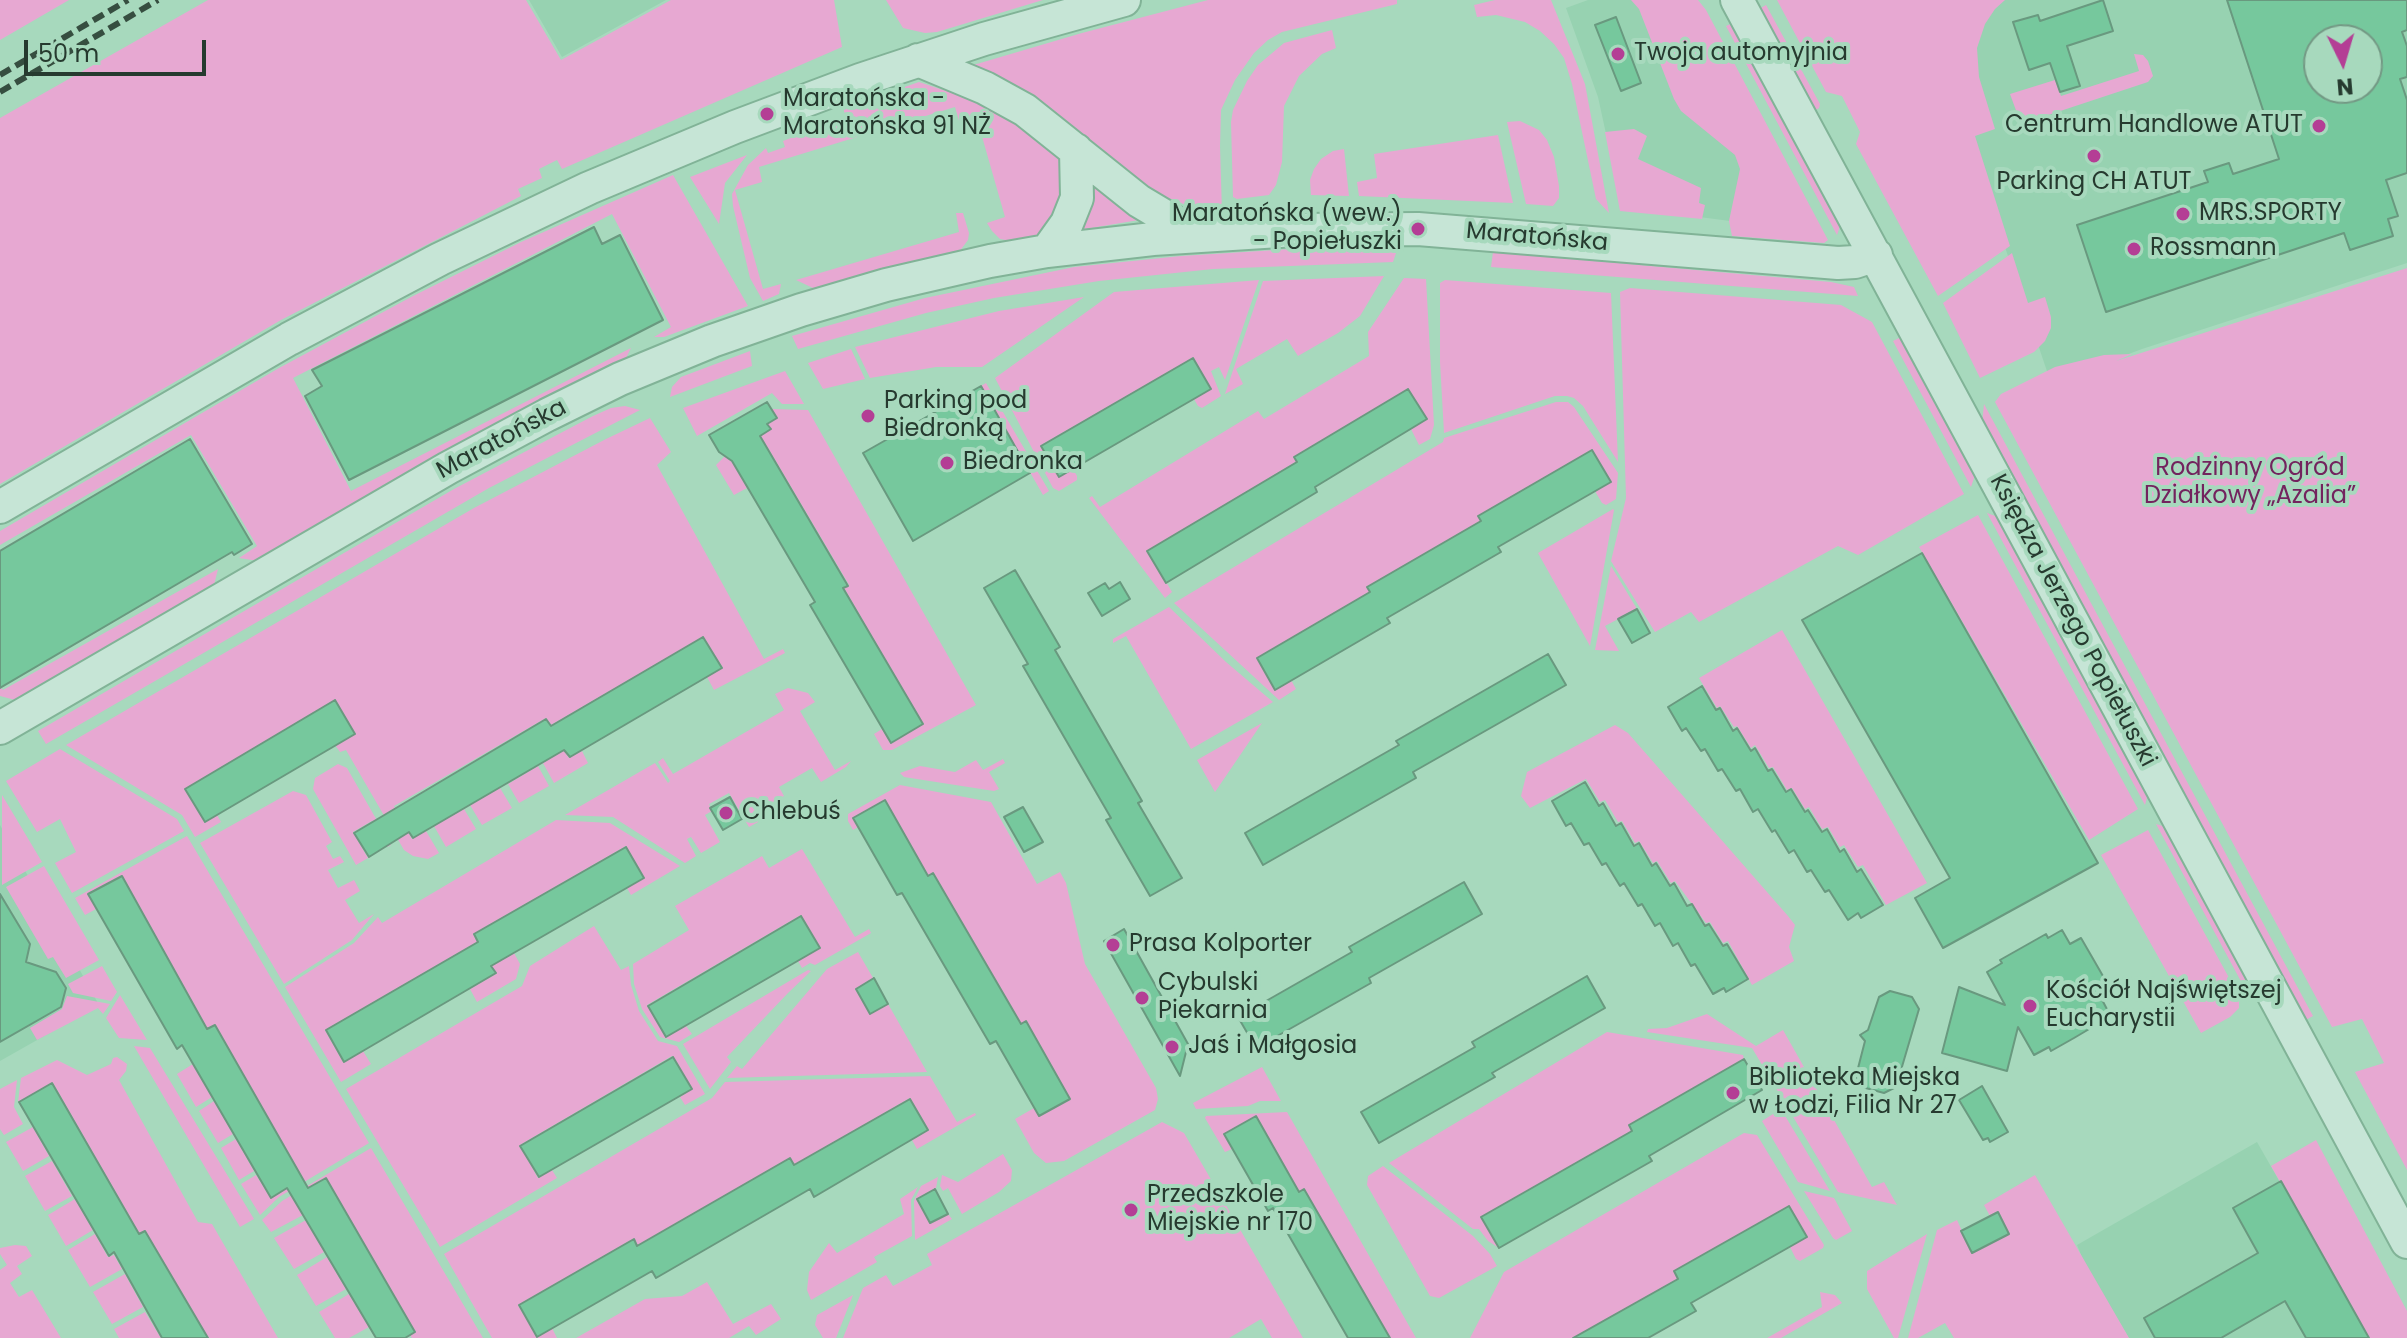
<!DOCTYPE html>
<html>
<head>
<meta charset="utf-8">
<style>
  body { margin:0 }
  #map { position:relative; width:2407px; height:1338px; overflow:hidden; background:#a7d9bd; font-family:Poppins,sans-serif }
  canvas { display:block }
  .north { position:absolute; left:2303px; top:24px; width:80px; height:80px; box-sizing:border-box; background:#a7d9bd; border:2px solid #739984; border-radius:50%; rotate:175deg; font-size:22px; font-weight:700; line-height:32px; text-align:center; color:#263a2f }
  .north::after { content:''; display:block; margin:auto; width:28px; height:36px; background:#b43e95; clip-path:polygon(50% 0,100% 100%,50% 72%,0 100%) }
  .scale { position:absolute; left:24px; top:40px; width:182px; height:36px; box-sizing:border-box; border:4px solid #263a2f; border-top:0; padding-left:10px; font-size:24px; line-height:28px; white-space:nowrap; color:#263a2f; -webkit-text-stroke:6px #a7d9bd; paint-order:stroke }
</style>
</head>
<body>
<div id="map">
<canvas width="2407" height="1338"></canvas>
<div class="north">N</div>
<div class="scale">50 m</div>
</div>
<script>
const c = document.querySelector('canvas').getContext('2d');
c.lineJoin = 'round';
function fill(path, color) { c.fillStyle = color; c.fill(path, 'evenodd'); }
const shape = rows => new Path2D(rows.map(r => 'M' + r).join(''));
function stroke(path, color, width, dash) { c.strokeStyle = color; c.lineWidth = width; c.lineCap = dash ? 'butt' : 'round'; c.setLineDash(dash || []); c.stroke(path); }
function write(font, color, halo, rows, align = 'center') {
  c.font = font + ' Poppins,sans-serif'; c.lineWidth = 8; c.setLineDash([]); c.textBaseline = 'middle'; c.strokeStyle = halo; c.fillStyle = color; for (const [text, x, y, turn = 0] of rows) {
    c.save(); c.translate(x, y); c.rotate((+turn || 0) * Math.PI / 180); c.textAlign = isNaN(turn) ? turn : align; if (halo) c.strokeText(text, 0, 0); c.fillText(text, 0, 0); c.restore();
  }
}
fill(shape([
  [529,0,666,0,562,57],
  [1588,0,1640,0,1747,164,1738,222,1622,207,1598,97,1566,8],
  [1997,0,2407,0,2407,263,2142,349,2051,383,1967,135,1970,41],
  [2319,40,2367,40,2367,88,2319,88],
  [0,825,99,1005,0,1061],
  [2257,1142,2369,1338,2129,1338,2086,1267,2077,1245]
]), '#97d2b1');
fill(shape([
  [0,0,69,0,0,40],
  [208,0,526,0,561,60,671,0,834,0,842,47,562,169,557,160,539,169,542,178,518,189,521,196,281,320,0,484,0,118],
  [886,0,1043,0,937,32,925,33,903,28],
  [1208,0,1397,0,1397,4,1282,32,1268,40,1254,53,1235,80,1221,110,1220,146,1222,213,1196,209,1161,195,1137,179,1043,102,1004,79,970,66,1082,33],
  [1495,0,1551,0,1585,84,1609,213,1596,199,1572,84,1564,58,1554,44,1540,31,1525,22,1496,15,1477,17,1474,5],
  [1631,0,1698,0,1706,10,1828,240,1824,243,1732,236,1729,221,1740,169,1735,155,1681,111,1674,99,1639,9],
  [1777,0,2005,0,1995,9,1985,24,1977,48,1979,77,1995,129,1975,136,2010,246,1938,296,1856,144,1860,132,1842,96,1826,92],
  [1766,5,1820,104,1819,108,1814,111,1759,9],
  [1733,23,1841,223,1837,235,1726,26],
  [1332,30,1336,48,1322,54,1299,76,1284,106,1282,162,1276,185,1269,195,1237,199,1233,197,1231,122,1233,110,1247,81,1258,65,1284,43],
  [2134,54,2143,55,2148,61,2153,76,2148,82,2021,124,2010,94,2055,80,2061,96,2139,71],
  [919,82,973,100,1016,122,1061,158,1069,187,1045,230,1032,238,1012,241,1000,239,992,231,987,223,1005,217,977,119,960,124,955,107,759,167,762,182,735,190,763,289,781,284,779,294,763,301,750,278,733,206,732,194,748,165,766,148,768,153,785,147,783,141,846,117,843,108],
  [1520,121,1539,130,1547,140,1554,157,1559,186,1559,198,1553,206,1526,204,1507,122],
  [1634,129,1647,136,1638,159,1701,188,1699,203,1705,205,1702,219,1620,211,1605,132],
  [1498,135,1513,203,1359,196,1357,182,1377,178,1374,154],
  [1344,149,1349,196,1311,195,1310,180,1314,169,1321,159,1333,151],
  [747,155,725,183,719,224,690,177],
  [673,175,748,306,664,337,654,337,671,327,612,214,293,378,351,491,631,348,625,360,258,561,239,558,257,546,191,435,0,545,0,531,279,368,413,296,521,242],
  [1087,178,1139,220,1073,231],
  [956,213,963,213,969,233,968,240,959,252,822,288,813,288,796,280,959,232],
  [1324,247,1398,247,1393,262,1213,269,1099,281,994,298,926,313,798,349,792,336,925,298,1074,267,1181,256],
  [1493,252,1831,282,1854,287,1858,296,1491,267],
  [2012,253,2028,303,2045,297,2051,317,2051,328,2045,341,2034,352,1980,378,1943,303],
  [2407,268,2407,1170,2355,1072,2384,1063,2362,1019,2332,1027,1995,402,2001,394,2055,367,2104,355,2132,354,2116,361],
  [1384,276,1360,316,1338,333,1298,356,1287,339,1236,369,1243,384,1225,394,1263,281],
  [1404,278,1426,279,1434,425,1430,439,1419,445,1411,429,1426,419,1408,389,1295,457,1297,461,1148,551,1172,592,1165,598,1089,498,1092,496,1100,507,1258,411,1264,419,1369,356,1368,332],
  [1259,280,1225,380,1219,367,1211,371,1221,396,1202,408,1198,406,1194,399,1211,389,1193,358,1041,445,1059,477,1073,469,1077,476,1077,480,1059,491,1053,488,995,378,1114,292],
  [1445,280,1611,293,1618,462,1583,406,1574,398,1567,396,1555,396,1444,433,1440,362,1440,283],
  [1630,288,1841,305,1872,322,1964,494,1858,555,1838,546,1699,622,1691,612,1655,632,1611,561,1626,498,1620,292],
  [1084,297,982,367,936,367,870,378,855,347,999,311],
  [1903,336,1973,467,1975,475,1971,487,1893,341],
  [851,349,865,379,823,389,808,363],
  [750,351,752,366,670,397,672,387,681,377],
  [785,371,804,404,782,404,772,393,697,436,683,408],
  [986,383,1049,491,1043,495,981,386],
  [1556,402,1568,402,1574,407,1618,473,1616,499,1606,505,1602,503,1595,491,1610,481,1592,450,1478,516,1481,521,1367,588,1370,592,1257,658,1275,689,1291,680,1296,689,1279,700,1174,603,1443,442,1444,438],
  [1984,404,2313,1016,2302,1022,1982,424],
  [625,406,640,410,489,488,46,744,38,731,454,489,593,416,611,408],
  [771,409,808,410,976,705,892,750,883,750,874,734,882,729,890,743,923,724,844,588,849,585,768,448,735,466,747,488,734,495,716,465,725,456,770,430,767,424,777,418],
  [650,418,671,452,657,465,764,659,783,649,785,653,714,690,707,677,723,668,703,637,551,725,546,718,394,806,412,839,426,831,439,853,428,859,413,856,404,850,346,750,340,752,335,745,355,733,335,700,186,788,205,822,217,815,221,822,195,837,182,815,66,745,474,508,606,439],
  [1613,509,1614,510,1590,646,1538,553],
  [1987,513,1998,517,2148,793,2145,805],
  [1978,515,2138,809,2089,840,1919,547],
  [1611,566,1637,609,1605,626,1619,651,1595,650],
  [218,569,214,585,204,592,21,698,15,700,0,696,0,687,3,690],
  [1169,607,1226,662,1273,702,1191,749,1126,636,1113,643,1113,639],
  [1782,630,1927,883,1886,905,1863,865,1858,867,1844,845,1840,847,1828,827,1822,829,1809,807,1805,809,1792,788,1787,790,1773,767,1769,768,1755,745,1751,748,1737,726,1734,727,1720,706,1717,708,1699,678],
  [788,688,808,693,815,702,800,711,835,770,851,761,846,767,821,782,812,768,779,787,784,796,754,812,758,822,749,827,729,793,709,804,712,811,705,815,720,842,701,853,691,837,687,839,696,856,685,863,613,817,565,815,655,763,668,783,670,781,658,762,663,758,673,774,784,710,775,694],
  [1262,723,1215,792,1197,760],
  [1615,725,1628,733,1788,916,1795,925,1789,947,1794,961,1752,985,1728,941,1723,943,1710,922,1706,923,1675,881,1671,883,1657,861,1653,863,1639,841,1635,843,1622,821,1618,822,1605,800,1600,802,1586,779,1530,808,1521,796,1527,772],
  [60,749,177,819,184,831,72,893,55,863,76,852,60,819,37,832,6,781],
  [564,750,569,758,582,751,588,763,554,783,543,763],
  [1003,759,1005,763,989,772,999,789,994,791,904,777,900,773,920,766,955,772,976,760,983,770],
  [338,764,347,768,391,845,387,847,372,821,353,832,368,858,356,865,313,789,315,778],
  [538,766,549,786,519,803,508,784],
  [900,785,991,802,1037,884,1060,872,1066,883,1085,964,1156,1088,1158,1099,1155,1110,1064,1161,1046,1163,1034,1153,1015,1119,1034,1108,1039,1116,1070,1098,1026,1021,1021,1024,933,873,928,875,885,800,854,818,858,827,853,830,848,821,848,814],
  [500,788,512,808,482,825,470,805],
  [293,791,306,795,332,842,326,846,333,859,340,856,344,862,328,870,338,888,354,880,360,891,345,900,359,923,374,914,352,940,284,984,200,843],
  [2,795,42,862,2,885],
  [464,809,476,829,446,847,434,826],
  [556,820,610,823,680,866,631,895,627,888,644,877,626,846,473,934,477,942,325,1030,343,1062,363,1051,371,1064,341,1082,285,987,354,943,378,917,382,923],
  [2156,824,2166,827,2251,982,2250,998],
  [2148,830,2239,996,2239,1008,2230,1017,2201,1033,2101,855],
  [187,836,369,1143,279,1197,260,1215,241,1184,256,1175,271,1198,303,1178,215,1025,207,1028,122,876,88,893,96,909,85,915,75,898],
  [802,849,855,937,869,929,871,933,815,965,810,963,802,968,798,961,820,947,801,915,647,1005,666,1037,686,1026,692,1034,679,1042,660,1037,642,1009,634,984,633,964,689,930,675,906,762,856,769,868],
  [44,866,99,960,66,978,53,957,48,959,6,887],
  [594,926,621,970,629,966,631,985,639,1011,658,1041,677,1046,705,1094,685,1105,680,1097,692,1089,672,1056,520,1145,538,1178,552,1170,557,1178,440,1247,346,1089,522,986,530,966],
  [858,952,873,978,855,989,870,1014,888,1004,927,1072,727,1078,737,1066,742,1069,827,969],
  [514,953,520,964,516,979,477,1002,470,989,496,974,492,966],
  [102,966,117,992,111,1001,73,993,68,984],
  [808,970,811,971,788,993,727,1057,731,1062,710,1089,683,1044],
  [120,995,147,1040,119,1038,106,1018],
  [67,996,110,1004,103,1014,98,1008,37,1040,30,1028,62,1009],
  [1707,1014,1756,1046,1783,1030,1872,1187,1884,1182,1897,1205,1838,1192,1752,1048,1647,1032,1648,1029,1667,1028],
  [1607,1032,1743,1055,1744,1059,1630,1125,1632,1131,1482,1217,1499,1248,1488,1241,1479,1229,1473,1229,1389,1163],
  [134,1046,150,1048,254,1219,240,1227],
  [117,1057,127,1064,126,1071,119,1080,198,1222,212,1224,278,1338,208,1338,145,1231,139,1233,53,1083,18,1102,21,1078,57,1060,87,1075,111,1064,113,1058],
  [193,1064,212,1097,196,1107,177,1074],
  [1262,1067,1281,1101,1260,1101,1248,1106,1196,1109,1193,1103],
  [930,1076,957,1122,975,1113,976,1115,917,1149,912,1140,929,1130,910,1098,795,1165,790,1158,638,1246,633,1239,518,1305,537,1337,552,1328,557,1338,492,1338,444,1254,712,1098,725,1082],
  [17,1080,14,1107,23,1124,4,1135,0,1129,0,1089],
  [214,1101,233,1134,218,1143,199,1111],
  [1781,1109,1830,1191,1798,1182,1762,1121],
  [1287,1112,1416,1338,1390,1338,1304,1189,1299,1192,1256,1116,1224,1134,1232,1149,1225,1152,1205,1118,1206,1116],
  [1162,1122,1184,1133,1303,1338,1272,1338,1261,1319,1229,1338,843,1338,863,1288,886,1275,893,1286,932,1265,927,1254],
  [33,1127,49,1156,23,1171,6,1142],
  [1744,1133,1757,1135,1824,1245,1823,1248,1800,1261,1796,1259,1790,1247,1807,1237,1789,1207,1678,1279,1573,1338,1470,1338,1504,1272],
  [236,1139,254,1171,239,1180,221,1148],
  [2316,1140,2407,1311,2407,1338,2369,1338,2271,1166],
  [371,1148,483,1338,412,1338,410,1335,415,1331,326,1178,292,1197,303,1215,271,1232,262,1220,282,1201],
  [1003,1154,1012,1170,1011,1181,999,1192,962,1214,948,1188,943,1191,940,1186,942,1175,958,1182],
  [52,1161,72,1196,45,1211,25,1176],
  [1383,1166,1473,1236,1490,1254,1497,1266,1439,1298,1430,1296,1367,1185,1368,1176],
  [2035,1175,2129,1338,1954,1338,1945,1323,1918,1338,1908,1338,1937,1230,1957,1220,1972,1253,2009,1234,1998,1213,1990,1216,1984,1205],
  [938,1177,936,1188,916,1199,930,1223,948,1214,952,1219,915,1240,914,1201,921,1186],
  [918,1187,911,1200,912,1236,874,1257,877,1262,811,1300,807,1290,809,1272,829,1243,837,1253,904,1214,900,1199],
  [1804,1191,1834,1198,1852,1231,1836,1240,1833,1238],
  [75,1199,93,1230,66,1246,48,1215],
  [306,1220,324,1252,294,1269,274,1238],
  [95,1234,108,1257,114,1255,122,1269,90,1287,68,1250],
  [1927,1234,1898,1338,1894,1338,1867,1289,1867,1271],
  [15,1245,26,1246,32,1256,17,1266,22,1274,10,1283,19,1297,32,1290,61,1338,0,1338,0,1270,7,1265,0,1254,0,1248],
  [327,1257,346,1289,316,1306,297,1275],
  [125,1274,143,1307,112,1324,93,1292],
  [707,1282,733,1324,771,1304,781,1319,756,1335,749,1326,729,1338,576,1338,645,1299,682,1296],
  [1820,1292,1835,1295,1842,1303,1781,1338,1767,1338,1822,1307],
  [349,1294,369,1327,349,1338,335,1338,319,1312],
  [853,1295,836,1338,823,1338,815,1325,817,1315],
  [145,1312,161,1338,119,1338,114,1329]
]), '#e7a8d2');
const building = shape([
  [2103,0,2113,31,2067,46,2080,86,2060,92,2050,63,2029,70,2013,22,2038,15,2040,21,2103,0],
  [2227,0,2407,0,2407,30,2402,32,2407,46,2407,77,2400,79,2407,100,2407,173,2386,180,2398,216,2388,219,2393,236,2350,250,2344,233,2106,312,2077,225,2208,182,2204,171,2229,163,2233,174,2279,159,2227,0],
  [2319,40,2367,40,2367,88,2319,88,2319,40],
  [1616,17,1641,83,1621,91,1595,25,1616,17],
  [594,227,602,244,620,235,663,320,349,480,305,396,322,386,312,370,594,227],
  [1193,358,1211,389,1059,477,1041,446,1193,358],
  [981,386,1030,473,913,541,863,453,981,386],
  [1408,389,1427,419,1315,487,1317,492,1166,583,1147,551,1297,462,1294,457,1408,389],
  [767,402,777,418,767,424,771,429,760,436,848,586,843,588,923,724,891,743,810,605,815,602,732,461,719,452,709,435,767,402],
  [190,439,252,544,234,555,232,552,0,688,0,551,190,439],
  [1592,450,1611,482,1498,547,1501,552,1387,618,1390,623,1275,690,1257,658,1370,592,1367,587,1481,521,1478,516,1592,450],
  [1922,553,2098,863,1943,948,1915,898,1950,878,1802,620,1922,553],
  [1015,570,1060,647,1055,650,1142,801,1138,803,1182,878,1150,896,1106,820,1111,818,1023,666,1028,664,984,588,1015,570],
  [1120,582,1130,599,1102,616,1088,593,1105,583,1109,589,1120,582],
  [1637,609,1650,633,1632,643,1618,619,1637,609],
  [703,637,722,668,570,757,564,750,413,838,409,832,369,857,354,833,546,719,551,726,703,637],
  [1548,654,1566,685,1413,772,1416,778,1263,865,1245,833,1399,745,1396,741,1548,654],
  [1702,686,1716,710,1720,708,1733,731,1737,728,1751,751,1755,748,1768,771,1772,769,1786,792,1791,789,1805,812,1808,810,1822,832,1827,829,1840,852,1844,849,1857,872,1861,869,1883,905,1861,918,1858,913,1848,920,1829,890,1825,892,1811,870,1807,872,1794,850,1789,853,1775,830,1772,832,1758,809,1753,812,1740,789,1736,791,1722,769,1718,771,1705,749,1701,751,1686,728,1682,731,1668,707,1702,686],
  [335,700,355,734,205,822,185,789,335,700],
  [1585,782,1599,806,1603,803,1616,826,1621,823,1634,846,1639,843,1652,866,1656,863,1670,886,1674,883,1687,906,1692,904,1705,926,1709,924,1723,946,1727,944,1748,979,1726,992,1724,988,1713,994,1695,964,1691,966,1678,943,1673,946,1660,923,1655,926,1642,904,1638,906,1624,883,1620,886,1606,863,1602,865,1589,843,1584,845,1571,823,1566,826,1552,801,1585,782],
  [730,797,742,819,723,830,710,808,730,797],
  [885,800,928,876,933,873,1021,1024,1026,1021,1070,1099,1039,1116,996,1041,990,1044,902,893,897,895,853,818,885,800],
  [1023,807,1043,842,1024,852,1004,817,1023,807],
  [626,847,644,878,491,966,496,973,344,1062,326,1030,478,942,474,934,626,847],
  [122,876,207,1029,215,1025,308,1188,326,1178,415,1332,405,1338,376,1338,287,1188,271,1198,182,1045,177,1049,88,894,122,876],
  [1464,882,1482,914,1369,978,1371,983,1256,1048,1238,1017,1352,952,1349,947,1464,882],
  [0,894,30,944,26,962,56,972,66,988,61,1007,0,1042,0,894],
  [801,916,820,948,666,1037,648,1006,801,916],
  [1124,929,1188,1044,1180,1076,1104,941,1124,929],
  [2062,930,2070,944,2081,938,2092,957,2111,990,2100,996,2109,1013,2094,1021,2096,1025,2074,1038,2051,1051,2049,1047,2034,1055,2018,1027,2007,1071,1942,1053,1959,987,2005,1005,1987,972,2002,963,2000,960,2046,934,2048,938,2062,930],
  [1587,976,1605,1008,1492,1073,1495,1077,1379,1143,1361,1112,1475,1047,1472,1042,1587,976],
  [874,978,888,1004,870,1014,856,989,874,978],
  [1890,991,1912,997,1919,1009,1896,1087,1884,1093,1862,1087,1856,1076,1865,1041,1860,1035,1868,1030,1879,997,1890,991],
  [673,1057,692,1089,539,1177,520,1146,673,1057],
  [1744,1059,1762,1090,1649,1156,1652,1161,1499,1248,1481,1217,1632,1131,1629,1125,1744,1059],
  [52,1083,139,1234,145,1231,208,1338,162,1338,114,1252,109,1256,19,1102,52,1083],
  [1982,1086,2008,1132,1990,1142,1988,1138,1983,1140,1959,1100,1982,1086],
  [910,1099,928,1130,814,1197,810,1189,656,1278,652,1271,537,1337,519,1305,634,1239,637,1246,790,1158,794,1165,910,1099],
  [1256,1116,1299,1192,1304,1189,1390,1338,1348,1338,1273,1208,1268,1211,1224,1134,1256,1116],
  [2281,1181,2369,1338,2306,1338,2285,1301,2221,1338,2155,1338,2144,1318,2258,1253,2233,1208,2281,1181],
  [935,1189,948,1214,930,1223,917,1199,935,1189],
  [1789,1206,1807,1237,1691,1303,1696,1311,1648,1338,1573,1338,1678,1279,1674,1271,1789,1206],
  [1998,1212,2009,1234,1972,1253,1961,1231,1998,1212]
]);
fill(building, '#76c89d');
stroke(building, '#69997f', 2);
const secondary = shape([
  [1737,0,2407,1242],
  [918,60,985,88,1025,110,1139,201,1196,235],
  [1047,251,1067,223,1077,198,1076,150],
  [0,507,289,339,440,259,589,188,735,127,860,80,984,39,1124,0],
  [0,728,448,468,547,415,620,379,712,341,801,310,886,285,990,261,1047,251,1153,239,1295,230,1418,229,1838,263,1855,262,1876,255]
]);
stroke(secondary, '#81b397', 36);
stroke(secondary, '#c6e5d6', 32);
stroke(shape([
  [0,75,128,0],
  [0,92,158,0]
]), '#364e40', 6, [12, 6]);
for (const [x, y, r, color] of [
  [1618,54,8,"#b43e95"],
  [767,114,8,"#b43e95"],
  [2319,126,8,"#b43e95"],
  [2094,156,8,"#b43e95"],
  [2183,214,8,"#b43e95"],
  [1418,229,8,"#b43e95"],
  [2134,249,8,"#b43e95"],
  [868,416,8,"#b43e95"],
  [947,463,8,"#b43e95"],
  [726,813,8,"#b43e95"],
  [1113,945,8,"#b43e95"],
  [1142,998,8,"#b43e95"],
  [2030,1006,8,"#b43e95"],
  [1172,1047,8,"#b43e95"],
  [1733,1093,8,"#b43e95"],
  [1131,1210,8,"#b43e95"]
]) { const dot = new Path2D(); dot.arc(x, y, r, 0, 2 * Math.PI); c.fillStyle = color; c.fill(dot); stroke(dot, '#a7d9bd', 3); }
write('24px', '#263a2f', '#a7d9bd', [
  ["Twoja automyjnia",1634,54],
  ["Maratońska -",783,100],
  ["Maratońska 91 NŻ",783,128],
  ["Centrum Handlowe ATUT",2303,126,"right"],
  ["Parking CH ATUT",2094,183,"center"],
  ["MRS.SPORTY",2199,214],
  ["Maratońska (wew.)",1402,215,"right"],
  ["- Popiełuszki",1402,243,"right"],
  ["Rossmann",2150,249],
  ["Parking pod",884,402],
  ["Biedronką",884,430],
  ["Biedronka",963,463],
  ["Chlebuś",742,813],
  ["Prasa Kolporter",1129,945],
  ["Cybulski",1158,984],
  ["Piekarnia",1158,1012],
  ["Kościół Najświętszej",2046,992],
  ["Eucharystii",2046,1020],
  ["Jaś i Małgosia",1188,1047],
  ["Biblioteka Miejska",1749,1079],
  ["w Łodzi, Filia Nr 27",1749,1107],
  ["Przedszkole",1147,1196],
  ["Miejskie nr 170",1147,1224]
], 'left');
write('24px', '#263a2f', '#a7d9bd', [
  ["Maratońska",1537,238,5],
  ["Maratońska",502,440,-28],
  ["Księdza Jerzego Popiełuszki",2072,621,62]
]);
write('24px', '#73235e', '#a7d9bd', [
  ["Rodzinny Ogród",2250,469],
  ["Działkowy „Azalia”",2250,497]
]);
</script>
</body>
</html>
